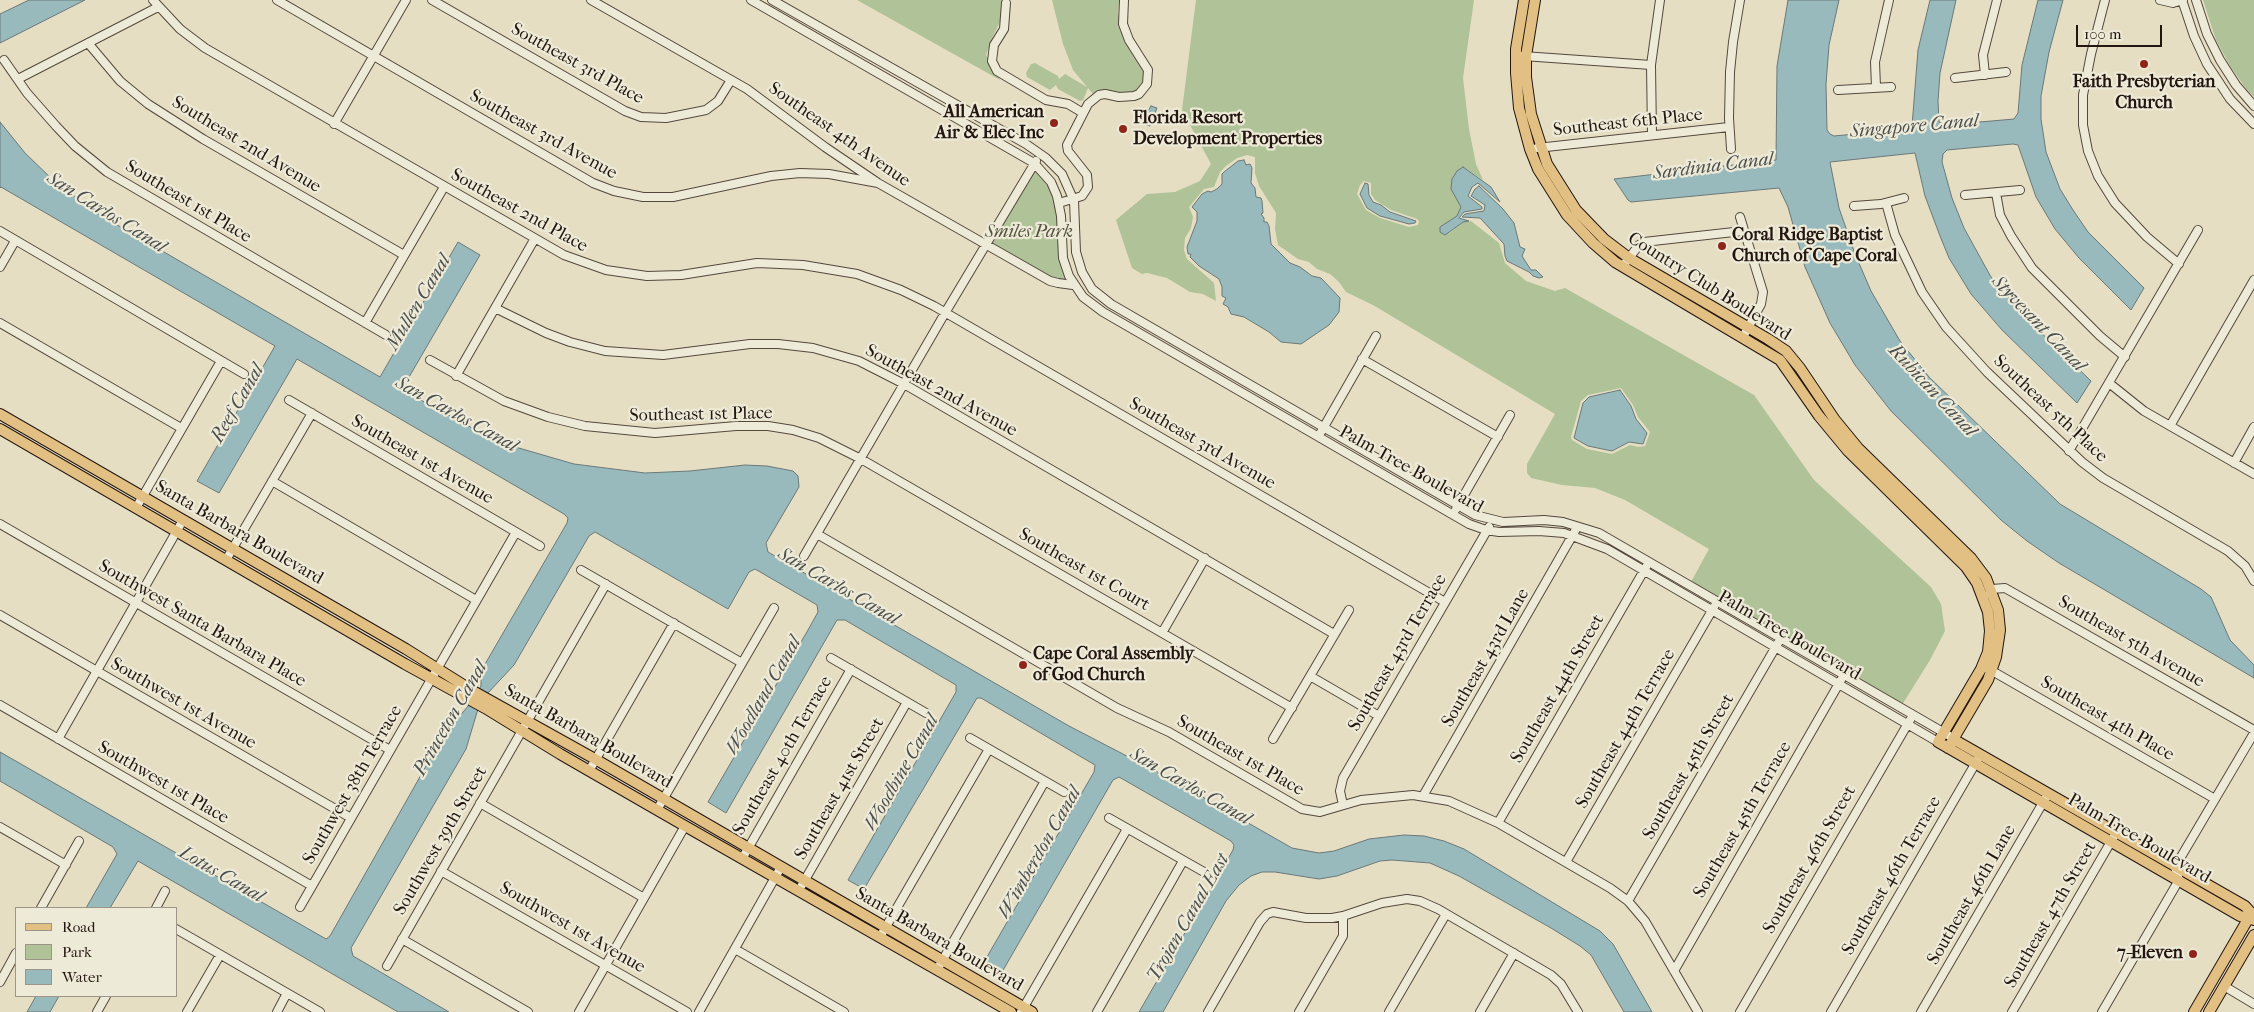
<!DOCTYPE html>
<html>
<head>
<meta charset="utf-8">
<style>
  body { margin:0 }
  #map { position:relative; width:2254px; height:1012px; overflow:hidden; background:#e5dec3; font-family:"IM FELL French Canon",serif }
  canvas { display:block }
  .legend { position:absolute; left:15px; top:907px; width:162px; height:90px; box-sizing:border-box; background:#eeead8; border:1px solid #9d9588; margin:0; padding:6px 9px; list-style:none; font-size:15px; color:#231610 }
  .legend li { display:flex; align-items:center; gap:10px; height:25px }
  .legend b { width:25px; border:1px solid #9d9588 }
  .scale { position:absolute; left:2076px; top:25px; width:86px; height:22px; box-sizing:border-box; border:2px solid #231610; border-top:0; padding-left:6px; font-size:15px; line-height:18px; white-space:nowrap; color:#231610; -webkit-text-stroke:4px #eeead8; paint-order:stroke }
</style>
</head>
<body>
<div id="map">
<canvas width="2254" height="1012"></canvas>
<ul class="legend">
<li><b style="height:6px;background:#e2bf82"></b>Road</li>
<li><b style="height:14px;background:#b0c297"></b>Park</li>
<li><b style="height:14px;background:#99babd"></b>Water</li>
</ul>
<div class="scale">100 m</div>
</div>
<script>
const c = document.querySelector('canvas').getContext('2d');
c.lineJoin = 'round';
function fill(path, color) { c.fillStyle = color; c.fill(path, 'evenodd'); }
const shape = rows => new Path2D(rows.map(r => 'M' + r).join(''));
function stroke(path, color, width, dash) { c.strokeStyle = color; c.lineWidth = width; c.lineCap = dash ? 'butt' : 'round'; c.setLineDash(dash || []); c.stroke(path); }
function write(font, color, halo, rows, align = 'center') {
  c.font = font + ' "IM FELL French Canon",serif'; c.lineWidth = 4.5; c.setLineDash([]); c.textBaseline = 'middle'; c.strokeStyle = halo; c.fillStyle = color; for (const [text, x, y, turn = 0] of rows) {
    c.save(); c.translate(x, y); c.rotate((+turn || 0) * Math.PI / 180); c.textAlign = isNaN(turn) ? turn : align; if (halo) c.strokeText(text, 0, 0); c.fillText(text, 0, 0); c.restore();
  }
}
fill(shape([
  [857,0,1004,0,1004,14,993,36,986,55,1000,80],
  [1052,0,1119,0,1118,13,1123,36,1145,73,1143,87,1131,95,1114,91,1094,95,1088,88,1083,100,1080,101,1058,89,1056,85,1050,90,1027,77,1026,73,1031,64,1035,63,1058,76,1059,79,1065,74,1087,87,1073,70,1063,44],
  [1196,0,1474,0,1463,78,1469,129,1476,164,1483,180,1463,167,1458,201,1461,207,1457,216,1440,227,1449,233,1463,222,1471,221,1499,243,1505,263,1526,281,1555,291,1565,288,1754,395,1814,480,1931,587,1941,604,1945,631,1930,660,1902,705,1691,582,1709,549,1625,500,1595,488,1562,485,1531,478,1527,473,1527,464,1555,414,1373,305,1346,292,1339,282,1330,274,1317,269,1309,262,1298,259,1278,245,1275,229,1276,213,1259,186,1255,173,1255,157,1247,155,1237,158,1226,166,1220,172,1214,187,1204,189,1189,207,1193,217,1191,228,1185,238,1184,250,1187,259,1214,283,1216,301,1203,294,1190,292,1167,278,1147,273,1142,274,1132,268,1116,220,1147,194,1175,192,1200,181,1211,164,1182,110],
  [1364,181,1371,183,1371,194,1375,200,1391,210,1417,219,1419,221,1418,225,1409,227,1380,218,1366,210,1357,194,1360,185],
  [1621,388,1633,405,1638,417,1650,432,1645,446,1638,447,1630,445,1612,454,1587,449,1572,440,1571,437,1581,401,1588,395],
  [2203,0,2254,0,2254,97,2247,90,2230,66,2216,40],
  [1034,167,1052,190,1058,214,1057,239,1060,259,1069,283,1058,281,987,244]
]), '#b0c297');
const water = shape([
  [29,0,85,0,0,43,0,14,29,0],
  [1788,0,1839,0,1829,45,1826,84,1827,130,1830,134,1834,136,1908,129,1912,126,1918,50,1930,0,1956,0,1940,73,1938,101,1939,122,1946,125,2014,119,2018,113,2022,65,2038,0,2063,0,2049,52,2041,96,2041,119,2046,152,2060,189,2073,210,2088,232,2144,288,2131,310,2079,258,2055,229,2036,197,2018,145,2013,144,1947,150,1943,154,1942,162,1952,198,1964,228,1991,277,2026,318,2091,381,2077,403,2002,330,1971,294,1949,258,1940,236,1925,196,1915,153,1830,162,1839,208,1855,254,1871,291,1900,341,1929,377,2060,504,2201,589,2211,597,2230,640,2254,665,2254,678,2059,563,2027,541,2001,520,1891,411,1855,365,1830,323,1805,267,1788,207,1779,188,1631,202,1628,200,1614,179,1776,160,1777,66,1788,0],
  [1151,106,1157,108,1155,113,1161,117,1159,122,1153,120,1150,126,1144,124,1146,118,1140,116,1143,108,1148,111,1151,106],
  [0,122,25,153,54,181,100,215,380,377,458,242,480,255,405,384,405,389,408,393,498,442,574,464,645,473,690,471,745,465,767,466,793,471,798,476,799,487,766,543,768,552,1069,726,1173,780,1292,848,1319,853,1334,851,1369,839,1404,835,1424,836,1444,841,1464,849,1600,931,1613,944,1652,1012,1624,1012,1591,955,1580,946,1551,928,1459,876,1430,863,1392,860,1380,861,1337,876,1319,879,1275,872,1262,872,1251,876,1239,885,1226,901,1163,1012,1139,1012,1233,850,1234,845,1231,841,1119,777,1113,780,1002,972,984,962,1094,772,1095,765,981,698,977,698,864,889,848,880,956,692,956,685,845,620,837,620,726,813,708,802,808,630,818,612,817,605,755,569,749,572,728,609,595,532,589,536,514,665,487,694,478,709,466,749,351,948,353,956,449,1012,398,1012,138,861,110,908,86,908,117,854,113,847,0,781,0,752,326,939,330,936,443,736,469,705,481,686,481,671,567,523,568,518,564,514,297,359,219,493,197,481,275,346,1,187,0,188,0,122],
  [1244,160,1246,165,1250,164,1252,168,1251,183,1255,188,1256,197,1261,198,1262,201,1263,213,1261,214,1264,218,1264,222,1267,222,1269,226,1271,244,1290,263,1300,267,1312,276,1321,278,1340,298,1339,312,1329,325,1301,344,1281,342,1269,332,1244,317,1231,314,1228,307,1223,304,1226,298,1222,296,1222,287,1219,279,1199,266,1190,257,1191,254,1188,254,1187,247,1197,221,1197,212,1192,207,1202,194,1208,191,1211,192,1217,189,1222,184,1222,174,1224,172,1238,161,1244,160],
  [1463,167,1491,187,1500,202,1478,183,1472,187,1468,196,1482,207,1482,209,1464,212,1459,218,1469,221,1463,222,1445,235,1440,232,1440,227,1457,216,1461,207,1451,189,1452,179,1457,171,1463,167],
  [1365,183,1368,184,1369,195,1373,202,1381,205,1390,212,1416,221,1415,223,1409,224,1380,216,1367,208,1360,194,1365,183],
  [1479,186,1503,209,1514,223,1520,247,1525,249,1522,256,1531,270,1536,270,1543,277,1539,278,1533,276,1529,272,1507,261,1505,256,1504,244,1480,218,1462,217,1465,214,1484,211,1485,205,1471,196,1475,189,1479,186],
  [1620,390,1631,406,1636,419,1647,433,1643,444,1629,442,1612,451,1588,446,1574,438,1583,403,1589,397,1620,390],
  [36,996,59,996,50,1012,27,1012,36,996]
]);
fill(water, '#99babd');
stroke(water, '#6a7878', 1);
const minor = shape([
  [153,0,180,29,205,48,564,255,606,270,647,276,681,275,757,263,803,265,857,274,901,290,934,306,1445,602],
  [277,0,593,183,614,191,643,197,673,197,771,176,800,173,829,174,878,183],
  [432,0,625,111,641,117,666,118,706,110,718,101,731,80],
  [591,0,747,89,825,147,878,183,1050,281,1058,283,1073,285],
  [751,0,1034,163,1051,182,1057,196,1061,216,1063,258,1069,276,1083,297,1103,312,1469,524,1486,530,1499,532,1539,531,1564,533,1607,549,1938,742],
  [772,0,1026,144,1046,158,1062,174,1074,201,1076,252,1082,272,1092,289,1111,304,1475,515,1503,522,1544,520,1563,522,1599,533,1948,735],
  [2105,0,2091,54,2083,95,2083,125,2088,151,2098,176,2115,203,2147,237,2179,264],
  [2160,0,2173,3,2183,0],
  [2182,0,2194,36,2207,64,2230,99,2254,124],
  [2196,0,2207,34,2220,60,2236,85,2254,106],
  [1006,3,1004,29,994,45,992,61,997,71,1046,100,1068,104,1083,113],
  [88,43,120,81,148,104,203,139,404,255],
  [1523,56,1651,65],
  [4,60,27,93,56,126,75,146,107,172,386,335],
  [1985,75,1983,55,1997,0],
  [1955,78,2006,72],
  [18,79,158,7],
  [1876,87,1875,62,1889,0],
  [1838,90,1891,87],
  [334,124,406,0],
  [1652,135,1651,65,1660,0],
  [1537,148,1729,127],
  [1731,149,1729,118,1730,72,1733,42,1740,0],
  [1996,193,2000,215,2011,236,2032,268,2100,336,2125,357],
  [1965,195,2020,190],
  [1059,203,1082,196,1088,187,1087,175,1068,151,1067,145,1088,104,1099,95,1105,94,1119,97,1134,96,1139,94,1147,84,1148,70,1129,40,1123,24,1124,0],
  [1886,203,1895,235,1922,292,1946,327,1987,372,2082,462,2103,478,2228,551,2245,566,2254,581],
  [1854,206,1881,204,1904,198],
  [1740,217,1763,292,1761,304,1743,337],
  [0,231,244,374],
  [1623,266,1639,245,1644,242,1743,231],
  [0,267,15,241],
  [495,308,546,333,570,342,605,351,663,355,750,344,778,344,813,348,859,361,904,384,1334,634],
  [0,323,181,428],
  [365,323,444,187],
  [1362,359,1498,437],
  [430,360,504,401,548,417,585,426,655,433,736,426,768,426,793,430,819,438,861,459,1292,708],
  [456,376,534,240],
  [2109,383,2144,411,2254,474],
  [289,400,540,546],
  [2170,426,2254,280],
  [1321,432,1376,336],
  [2069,451,2198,230],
  [2234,463,2254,427],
  [272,481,476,600],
  [136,508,221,361],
  [1456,509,1510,415],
  [0,524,390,750],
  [817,534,1117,708,1169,732,1302,809,1320,812,1361,800,1413,795,1449,801,1498,823,1610,888,1628,901,1645,921,1698,1012],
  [804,556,945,313,1036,161],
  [226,560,312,413],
  [581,570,742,663],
  [1989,594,1992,589,2005,588,2254,730],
  [0,615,351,818],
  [1162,633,1205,558],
  [831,658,926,713],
  [1987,668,2215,799],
  [1310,676,1379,716],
  [0,705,312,886],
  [970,738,1064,792],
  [58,739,183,520],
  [1273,739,1349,610],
  [589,771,674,623],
  [1423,796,1575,531],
  [480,803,644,898],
  [1343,805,1340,791,1343,778,1489,527],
  [657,810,774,608],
  [1109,818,1204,872],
  [1498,823,1646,567],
  [0,827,66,865],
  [742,859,851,669],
  [1566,862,1714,607],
  [441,871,687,1012],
  [802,885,907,702],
  [1628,901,1778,643],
  [300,907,516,532],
  [41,908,79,841],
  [156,908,165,891],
  [176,929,320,1012],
  [880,937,989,749],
  [402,939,528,1012],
  [735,949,844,1012],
  [387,966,606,584],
  [937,970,1045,781],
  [1674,971,1841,680],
  [0,982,16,953],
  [2224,986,2254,1004],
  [97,1012,106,996],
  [187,1012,220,955],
  [277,1012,287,993],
  [579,1012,685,826],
  [699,1012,781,867],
  [1021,1012,1127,829],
  [1097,1012,1183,861],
  [1208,1012,1260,922,1267,914,1273,912,1306,918,1332,918,1343,916,1382,903,1407,899,1420,901,1438,909,1551,975,1561,984,1578,1012],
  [1299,1012,1343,936,1343,916],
  [1389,1012,1446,914],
  [1480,1012,1514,953],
  [1740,1012,1910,720],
  [1831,1012,1978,759],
  [1921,1012,2048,794],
  [2012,1012,2116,833],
  [2102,1012,2179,880,2175,867,2254,733]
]);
const major = shape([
  [1524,0,1516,49,1516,73,1519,108,1530,149,1538,169,1567,215,1593,243,1615,262,1780,360,1819,416,1848,451,1966,567,1977,583,1988,612,1990,631,1988,652,1981,669,1938,742,2240,916,2254,920],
  [1535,0,1526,56,1526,77,1531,114,1547,164,1576,210,1604,239,1629,258,1768,339,1786,351,1800,368,1835,420,1858,448,1971,558,1986,578,1998,610,2000,630,1996,657,1988,680,1948,748],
  [0,414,406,649,473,691,595,759,1032,1012],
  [0,429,405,664,485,708,560,754,685,826,1011,1012],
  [1953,739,2245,906,2254,916],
  [2194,1012,2251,914],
  [2209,1012,2254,935]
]);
stroke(minor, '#54483d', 10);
stroke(major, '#231610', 12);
stroke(minor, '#eeead8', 8);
stroke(major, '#e2bf82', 10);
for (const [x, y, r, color] of [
  [2144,64,5,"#8f2418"],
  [1054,123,5,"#8f2418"],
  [1123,129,5,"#8f2418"],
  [1722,246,5,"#8f2418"],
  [1023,665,5,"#8f2418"],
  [2193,954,5,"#8f2418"]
]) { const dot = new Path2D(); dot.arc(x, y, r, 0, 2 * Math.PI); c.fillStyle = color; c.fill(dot); stroke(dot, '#eeead8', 2); }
write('18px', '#231610', '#eeead8', [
  ["Southeast 3rd Place",577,64,29],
  ["Southeast 6th Place",1628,123,-6],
  ["Southeast 3rd Avenue",543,135,29],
  ["Southeast 4th Avenue",839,135,35],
  ["Southeast 2nd Avenue",246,145,31],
  ["Southeast 1st Place",188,202,31],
  ["Southeast 2nd Place",519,211,29],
  ["Country Club Boulevard",1709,287,32],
  ["Southeast 2nd Avenue",941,391,29],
  ["Southeast 5th Place",2050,409,43],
  ["Southeast 1st Place",701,415,-1],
  ["Southeast 3rd Avenue",1202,444,30],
  ["Southeast 1st Avenue",422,460,30],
  ["Palm Tree Boulevard",1411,470,29],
  ["Santa Barbara Boulevard",239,533,30],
  ["Southeast 1st Court",1084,570,30],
  ["Southwest Santa Barbara Place",202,624,30],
  ["Palm Tree Boulevard",1789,636,30],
  ["Southeast 5th Avenue",2131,642,30],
  ["Southeast 43rd Terrace",1398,653,-60],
  ["Southeast 43rd Lane",1486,658,-60],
  ["Southeast 44th Street",1558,689,-60],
  ["Southwest 1st Avenue",183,704,30],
  ["Southeast 4th Place",2107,719,30],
  ["Southeast 44th Terrace",1626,729,-60],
  ["Santa Barbara Boulevard",588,737,30],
  ["Southeast 40th Terrace",783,756,-60],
  ["Southeast 1st Place",1240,756,30],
  ["Southeast 45th Street",1689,767,-60],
  ["Southwest 1st Place",163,783,30],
  ["Southwest 38th Terrace",353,785,-60],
  ["Southeast 41st Street",840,789,-60],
  ["Southeast 45th Terrace",1743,820,-60],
  ["Palm Tree Boulevard",2139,839,30],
  ["Southwest 39th Street",441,841,-60],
  ["Southeast 46th Street",1810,860,-60],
  ["Southeast 46th Terrace",1892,876,-60],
  ["Southeast 46th Lane",1972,895,-60],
  ["Southeast 47th Street",2051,915,-60],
  ["Southwest 1st Avenue",572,928,30],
  ["Santa Barbara Boulevard",939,940,30]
]);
write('bold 18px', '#231610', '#eeead8', [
  ["Faith Presbyterian",2144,83,"center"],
  ["Church",2144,104,"center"],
  ["All American",1044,113,"right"],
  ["Air & Elec Inc",1044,134,"right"],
  ["Florida Resort",1133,119],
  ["Development Properties",1133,140],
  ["Coral Ridge Baptist",1732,236],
  ["Church of Cape Coral",1732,257],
  ["Cape Coral Assembly",1033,655],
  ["of God Church",1033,676],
  ["7-Eleven",2183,954,"right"]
], 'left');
write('italic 18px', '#54523f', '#eeead8', [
  ["Smiles Park",1029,233]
]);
write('italic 19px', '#4c4f4d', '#eeead8', [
  ["Singapore Canal",1914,127,-5],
  ["Sardinia Canal",1713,167,-7],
  ["San Carlos Canal",106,213,32],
  ["Mullen Canal",419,303,-59],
  ["Styvesant Canal",2038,324,46],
  ["Rubican Canal",1932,391,47],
  ["Reef Canal",238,404,-60],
  ["San Carlos Canal",456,415,29],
  ["San Carlos Canal",838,587,30],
  ["Woodland Canal",764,696,-60],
  ["Princeton Canal",451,719,-60],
  ["Woodbine Canal",902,773,-60],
  ["San Carlos Canal",1190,787,30],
  ["Wimberdon Canal",1040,853,-60],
  ["Lotus Canal",221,875,30],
  ["Trojan Canal East",1189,918,-60]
]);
</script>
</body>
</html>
